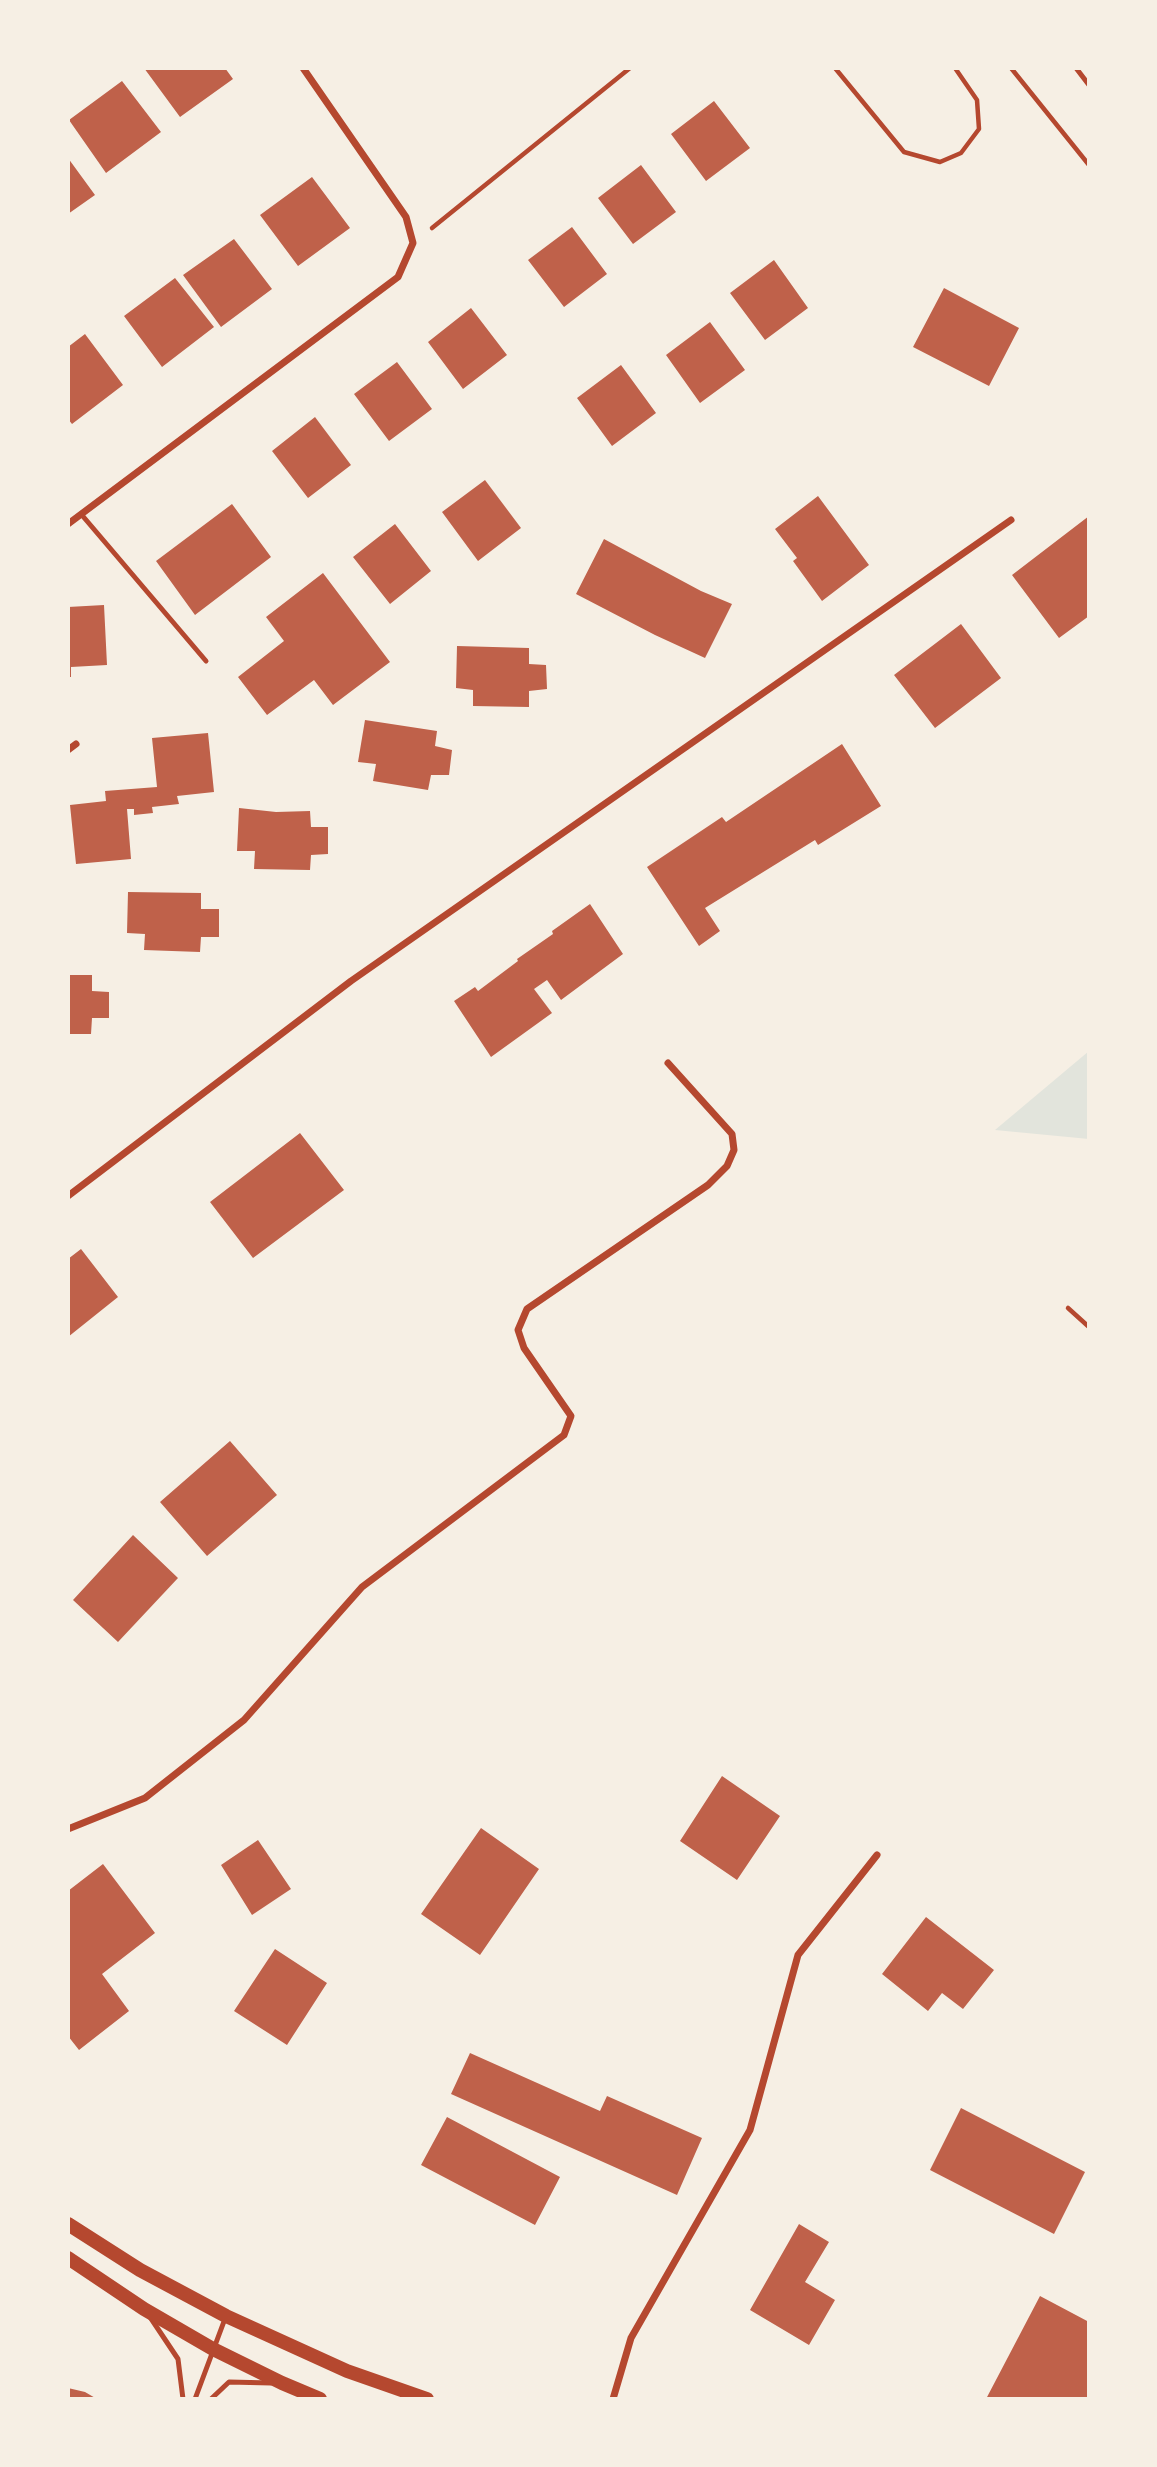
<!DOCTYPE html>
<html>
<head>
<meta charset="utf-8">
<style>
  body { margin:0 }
  #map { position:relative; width:1157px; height:2467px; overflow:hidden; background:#f6efe4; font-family:"Source Serif 4",serif }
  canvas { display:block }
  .frame { position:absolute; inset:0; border:70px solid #f6efe4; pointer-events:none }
</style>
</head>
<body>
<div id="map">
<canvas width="1157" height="2467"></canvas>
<div class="frame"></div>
</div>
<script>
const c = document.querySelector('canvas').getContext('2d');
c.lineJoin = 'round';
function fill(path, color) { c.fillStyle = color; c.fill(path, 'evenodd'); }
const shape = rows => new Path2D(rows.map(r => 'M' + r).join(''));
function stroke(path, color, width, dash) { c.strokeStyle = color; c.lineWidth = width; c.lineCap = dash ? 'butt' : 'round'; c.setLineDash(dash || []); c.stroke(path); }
fill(shape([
  [1089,1051,1089,1139,995,1130]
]), '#e2e4dc');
fill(shape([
  [144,68,225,68,233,79,180,117],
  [122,81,161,132,106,173,69,120],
  [714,101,750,148,706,181,671,134],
  [68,158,95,195,68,214],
  [641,165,676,212,633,244,598,198],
  [312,177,350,228,298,266,260,215],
  [572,227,607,274,564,307,528,260],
  [234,239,272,289,221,327,183,275],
  [774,260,808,308,765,340,730,293],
  [175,278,214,327,162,367,124,316],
  [944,288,1019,328,989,386,913,347],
  [471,308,507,355,463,389,428,342],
  [710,322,745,370,700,403,666,355],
  [85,334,123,385,72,424,68,419,68,347],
  [397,362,432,409,389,441,354,394],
  [621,365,656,413,612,446,577,398],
  [315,417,351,465,308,498,272,451],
  [485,480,521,528,478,561,442,512],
  [818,496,869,565,822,601,793,561,797,558,775,529],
  [232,504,271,557,195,615,156,561],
  [1089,516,1089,616,1059,638,1012,575],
  [395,524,431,571,390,604,353,557],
  [604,539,701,591,732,604,705,658,655,635,576,594],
  [323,573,390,662,333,705,314,680,267,715,238,677,284,641,266,617],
  [104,605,107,665,71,667,71,677,68,677,68,607],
  [961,624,1001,678,935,728,894,675],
  [457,646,529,648,529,664,546,665,547,689,529,691,529,707,473,706,473,690,456,688],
  [365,720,437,731,435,746,452,750,449,775,431,775,428,790,373,781,376,764,358,762],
  [208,733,214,792,177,796,179,804,152,807,153,813,134,815,134,809,127,809,131,859,76,864,70,805,106,801,105,791,157,787,152,738],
  [842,744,881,806,818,845,815,840,705,908,720,931,699,946,647,867,722,817,726,822],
  [239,808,276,812,310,811,311,827,328,827,328,854,311,855,310,870,254,869,255,851,237,851],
  [128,892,201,893,201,909,219,909,219,937,201,937,200,952,144,950,145,934,127,933],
  [590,904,623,954,561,1000,547,980,534,989,552,1013,491,1057,454,1001,475,987,478,991,518,961,517,959,553,934,552,931],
  [68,975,92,975,92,991,109,992,109,1018,92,1018,91,1034,68,1034],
  [300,1133,344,1190,253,1258,210,1202],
  [81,1249,118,1297,68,1337,68,1259],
  [230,1441,277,1495,207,1556,160,1502],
  [133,1535,178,1578,118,1642,73,1600],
  [722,1776,780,1816,737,1880,680,1841],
  [481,1828,539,1869,480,1955,421,1914],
  [258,1840,291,1889,252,1915,221,1865],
  [103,1864,155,1933,102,1974,129,2011,79,2050,68,2036,68,1891],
  [926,1917,994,1970,963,2009,942,1993,928,2011,882,1974],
  [275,1949,327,1983,287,2045,234,2011],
  [470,2053,600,2111,607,2096,702,2138,677,2195,451,2094],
  [961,2108,1085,2172,1054,2234,930,2170],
  [447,2117,560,2177,535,2225,421,2165],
  [799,2224,829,2242,805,2282,835,2300,809,2345,750,2310],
  [1040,2296,1089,2322,1089,2399,986,2399],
  [68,2388,85,2392,97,2399,68,2399]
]), '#bf614a');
stroke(shape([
  [835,68,904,152,940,162,961,153,979,129,977,100,955,68],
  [1011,68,1089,165],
  [432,228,630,68],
  [1068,1308,1089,1327]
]), '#b5482f', 4.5);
stroke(shape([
  [1076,68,1089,85],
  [81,514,206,661],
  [150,2317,178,2359,183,2399],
  [195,2399,226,2316],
  [211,2399,229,2382,271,2383]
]), '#b5482f', 5);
stroke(shape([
  [68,524,398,277,413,243,406,217,303,68],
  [68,750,76,744],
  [68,1196,351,981,1011,520],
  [68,1829,145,1798,244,1720,362,1587,564,1435,571,1416,524,1348,518,1330,527,1309,708,1185,727,1166,734,1150,732,1134,668,1063],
  [613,2399,631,2338,750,2130,798,1955,877,1855]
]), '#b5482f', 7);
stroke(shape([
  [68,2224,140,2270,226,2316,347,2371,427,2399],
  [68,2258,144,2309,213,2349,282,2383,320,2399]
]), '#b5482f', 14);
</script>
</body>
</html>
